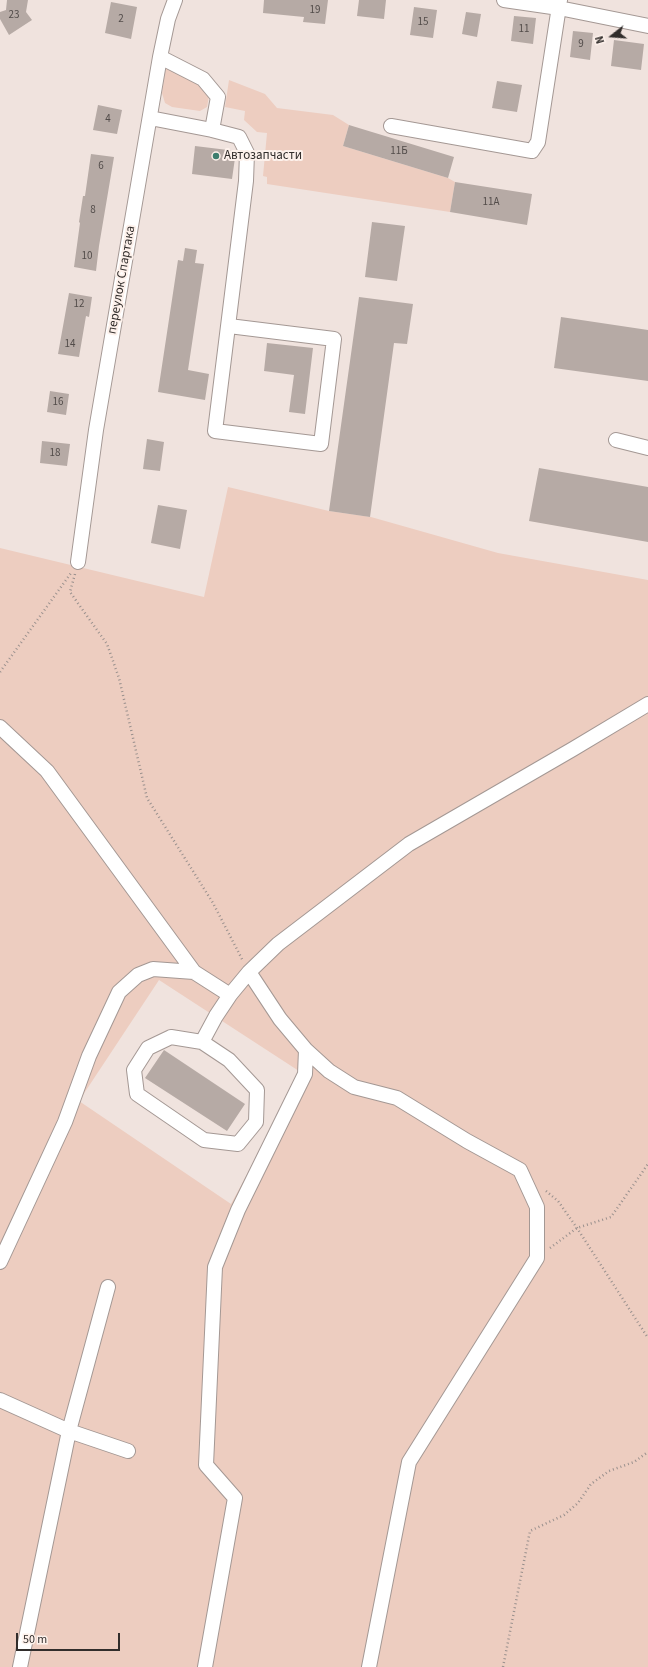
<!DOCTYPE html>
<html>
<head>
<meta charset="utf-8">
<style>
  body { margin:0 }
  #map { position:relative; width:648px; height:1667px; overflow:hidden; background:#f0e3de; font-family:"Source Sans 3",sans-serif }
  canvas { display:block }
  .north { position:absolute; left:592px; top:16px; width:40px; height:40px; -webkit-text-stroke:3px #fdf1eb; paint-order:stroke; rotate:253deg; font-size:11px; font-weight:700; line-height:16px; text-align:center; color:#312d2b }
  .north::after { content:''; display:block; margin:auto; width:14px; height:18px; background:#312d2b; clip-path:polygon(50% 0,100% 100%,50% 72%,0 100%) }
  .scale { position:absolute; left:16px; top:1633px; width:104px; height:18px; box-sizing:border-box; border:2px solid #312d2b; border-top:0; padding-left:5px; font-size:12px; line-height:14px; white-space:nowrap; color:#312d2b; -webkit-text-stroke:3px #fdf1eb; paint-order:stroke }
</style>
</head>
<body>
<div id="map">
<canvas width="648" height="1667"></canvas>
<div class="north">N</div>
<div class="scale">50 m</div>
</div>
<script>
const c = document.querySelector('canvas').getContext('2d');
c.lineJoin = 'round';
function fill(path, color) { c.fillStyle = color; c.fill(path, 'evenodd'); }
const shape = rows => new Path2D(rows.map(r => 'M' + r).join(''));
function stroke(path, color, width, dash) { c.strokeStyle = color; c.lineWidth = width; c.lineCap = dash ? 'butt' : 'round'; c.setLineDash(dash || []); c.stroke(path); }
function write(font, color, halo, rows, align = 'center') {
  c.font = font + ' "Source Sans 3",sans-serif'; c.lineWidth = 4; c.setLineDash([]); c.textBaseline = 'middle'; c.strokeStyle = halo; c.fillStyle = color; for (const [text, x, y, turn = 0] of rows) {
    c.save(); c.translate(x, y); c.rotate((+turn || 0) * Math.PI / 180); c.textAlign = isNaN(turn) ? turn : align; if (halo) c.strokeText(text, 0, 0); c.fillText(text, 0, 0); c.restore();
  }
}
fill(shape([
  [166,66,198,83,209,96,207,107,200,111,172,107,165,103,162,93],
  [229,80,265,94,277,108,333,115,349,125,343,146,448,178,455,182,450,212,267,184,267,177,263,176,267,133,257,132,244,120,245,111,225,107],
  [228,487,329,511,371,517,498,553,648,580,648,1667,0,1667,0,548,204,597],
  [159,980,302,1073,231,1204,79,1101]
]), '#edcdc0');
fill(shape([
  [7,0,28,0,26,12,32,20,9,35,0,19,0,12,6,10],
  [264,0,328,0,325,24,303,22,304,17,263,13],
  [359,0,386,0,384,19,357,16],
  [111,2,137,7,131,39,105,33],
  [414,7,437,10,433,38,410,35],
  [466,12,481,14,477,37,462,34],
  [514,16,536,18,533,44,511,41],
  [573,31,593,33,590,60,570,57],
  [614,40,644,44,641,70,611,66],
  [497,81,522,85,517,112,492,108],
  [98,105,122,110,117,134,93,130],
  [349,125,454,157,448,178,343,146],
  [195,146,236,151,232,179,192,174],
  [91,154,114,157,99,246,96,271,74,267,80,223,79,222,83,196,85,196],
  [455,182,532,194,527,225,450,212],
  [372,222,405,226,397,281,365,277],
  [185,248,197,250,195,263,204,264,188,370,209,374,205,400,158,392,178,260,183,261],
  [69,293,92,297,89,317,86,316,79,357,58,354],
  [359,297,413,304,407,344,394,343,370,517,329,511],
  [561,317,648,330,648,381,554,368],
  [267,343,313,348,305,414,289,412,294,375,264,371],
  [50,391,69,394,66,415,47,412],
  [147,439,164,442,160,471,143,469],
  [42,441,70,444,67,466,40,463],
  [539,468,648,487,648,542,529,521],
  [158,505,187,510,180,549,151,543],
  [164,1050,245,1104,227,1131,145,1078]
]), '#b6aaa5');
const minor = shape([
  [504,0,559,8,648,26],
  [160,57,203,79,218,97,212,130],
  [150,118,212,130,239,137,247,153,246,181,215,431,321,444,334,339,229,326],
  [391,126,532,151,538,142,560,0],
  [616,440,648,448],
  [78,562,96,430,160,57,168,19,175,0],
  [0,727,47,771,194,972,230,995,249,972,278,944,409,844,573,749,648,704],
  [171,1037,202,1042,229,1060,257,1090,256,1122,238,1144,204,1140,137,1094,134,1070,148,1048,171,1037],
  [202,1042,216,1016,230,995],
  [306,1050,329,1071,354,1087,397,1098,467,1141,520,1170,537,1207,537,1258,409,1462,369,1667],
  [0,1262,65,1122,89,1056,119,992,138,975,153,969,194,972],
  [0,1400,69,1431,128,1451],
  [20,1667,69,1431,108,1287],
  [205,1667,235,1498,206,1465,215,1267,238,1210,305,1074,306,1050,280,1019,249,972]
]);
stroke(minor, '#a49894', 16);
stroke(shape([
  [75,574,70,592,107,644,119,678,147,798,213,903,243,961],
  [0,672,71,573],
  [546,1191,558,1201,577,1228,648,1338],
  [550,1248,577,1228,611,1217,648,1164],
  [503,1667,530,1531,564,1515,578,1503,591,1484,609,1471,634,1462,648,1452]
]), '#99908d', 2.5, [1, 3]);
stroke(minor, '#fff', 14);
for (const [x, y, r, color] of [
  [216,156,4,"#3d7e6e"]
]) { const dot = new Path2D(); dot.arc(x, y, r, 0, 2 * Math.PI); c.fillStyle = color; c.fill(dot); stroke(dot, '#fdf1eb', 1.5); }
write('11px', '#524c4a', null, [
  ["19",315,11],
  ["23",14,16],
  ["2",121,20],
  ["15",423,23],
  ["11",524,30],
  ["9",581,45],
  ["4",108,120],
  ["11Б",399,152],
  ["6",101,167],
  ["11А",491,203],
  ["8",93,211],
  ["10",87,257],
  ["12",79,305],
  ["14",70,345],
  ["16",58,403],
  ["18",55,454]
]);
write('13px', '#312d2b', '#fdf1eb', [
  ["Автозапчасти",224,156]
], 'left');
write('13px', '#312d2b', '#fdf1eb', [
  ["переулок Спартака",122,280,-80]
]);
</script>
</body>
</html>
